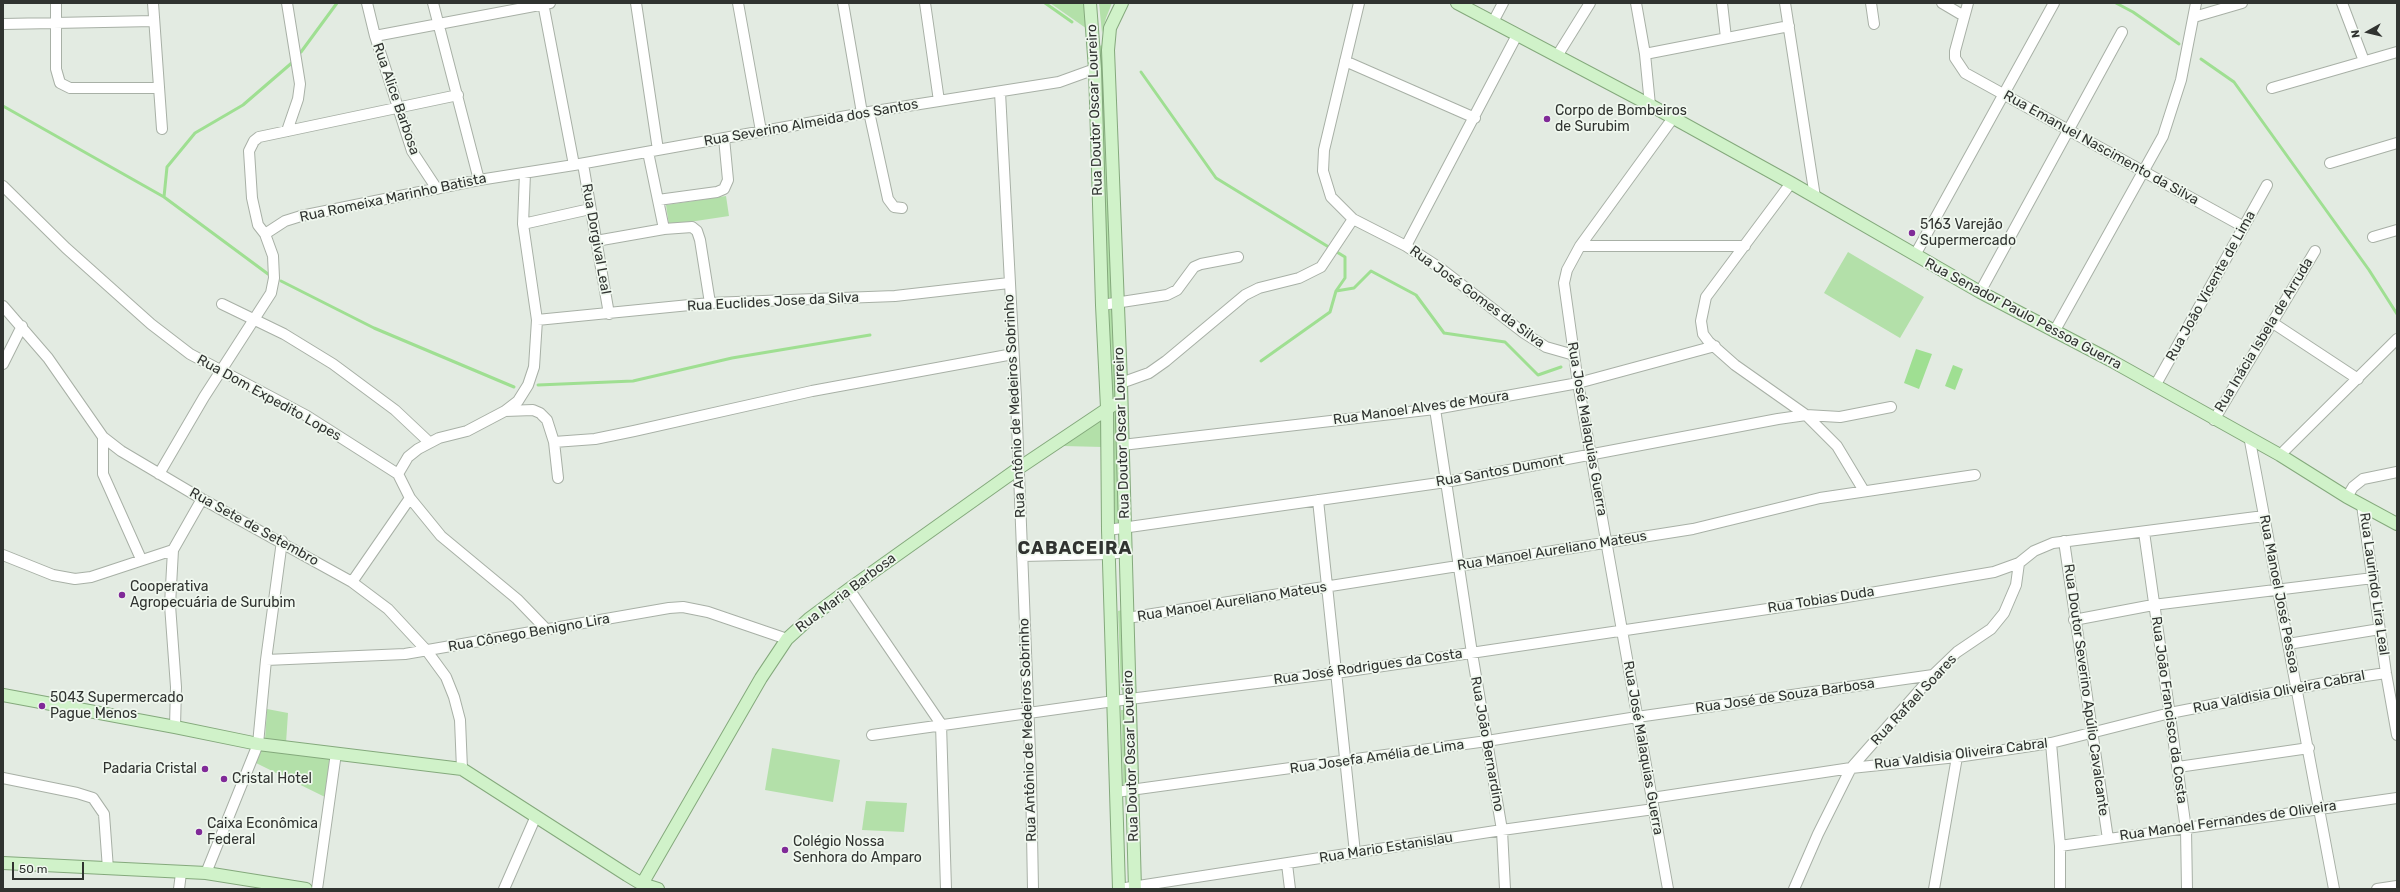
<!DOCTYPE html>
<html>
<head>
<meta charset="utf-8">
<style>
  body { margin:0 }
  #map { position:relative; width:2400px; height:892px; overflow:hidden; background:#e3ebe2; font-family:Rubik,sans-serif }
  canvas { display:block }
  .frame { position:absolute; inset:0; border:4px solid #303330; pointer-events:none }
  .north { position:absolute; left:2348px; top:12px; width:40px; height:40px; -webkit-text-stroke:3px #f0f8ef; paint-order:stroke; rotate:262deg; font-size:11px; font-weight:700; line-height:16px; text-align:center; color:#303330 }
  .north::after { content:''; display:block; margin:auto; width:14px; height:18px; background:#303330; clip-path:polygon(50% 0,100% 100%,50% 72%,0 100%) }
  .scale { position:absolute; left:12px; top:862px; width:72px; height:18px; box-sizing:border-box; border:2px solid #303330; border-top:0; padding-left:5px; font-size:12px; line-height:14px; white-space:nowrap; color:#303330; -webkit-text-stroke:3px #f0f8ef; paint-order:stroke }
</style>
</head>
<body>
<div id="map">
<canvas width="2400" height="892"></canvas>
<div class="frame"></div>
<div class="north">N</div>
<div class="scale">50 m</div>
</div>
<script>
const c = document.querySelector('canvas').getContext('2d');
c.lineJoin = 'round';
function fill(path, color) { c.fillStyle = color; c.fill(path, 'evenodd'); }
const shape = rows => new Path2D(rows.map(r => 'M' + r).join(''));
function stroke(path, color, width, dash) { c.strokeStyle = color; c.lineWidth = width; c.lineCap = dash ? 'butt' : 'round'; c.setLineDash(dash || []); c.stroke(path); }
function write(font, color, halo, rows, align = 'center') {
  c.font = font + ' Rubik,sans-serif'; c.lineWidth = 3.5; c.setLineDash([]); c.textBaseline = 'middle'; c.strokeStyle = halo; c.fillStyle = color; for (const [text, x, y, turn = 0] of rows) {
    c.save(); c.translate(x, y); c.rotate((+turn || 0) * Math.PI / 180); c.textAlign = isNaN(turn) ? turn : align; if (halo) c.strokeText(text, 0, 0); c.fillText(text, 0, 0); c.restore();
  }
}
fill(shape([
  [1050,3,1087,3,1090,31],
  [1099,3,1112,3,1106,18,1102,33],
  [1103,45,1121,528,1115,529,1099,46],
  [726,196,729,216,669,225,666,205],
  [1848,252,1924,297,1900,338,1824,293],
  [1102,419,1103,447,1063,446],
  [1122,610,1125,689,1121,690,1118,611],
  [267,709,288,713,286,743,265,740],
  [1121,710,1125,710,1128,784,1123,785],
  [258,746,332,757,327,798,256,763],
  [772,748,840,760,833,802,765,790],
  [866,801,907,803,904,832,862,830]
]), '#b3e0a9');
fill(shape([
  [1916,349,1932,354,1919,389,1904,383],
  [1953,365,1963,369,1955,390,1945,386]
]), '#9fdf92');
stroke(shape([
  [1045,3,1072,22],
  [2116,3,2133,12,2179,44],
  [301,52,337,3],
  [2201,59,2234,82,2369,270,2397,314],
  [1141,72,1216,178,1345,257,1345,278,1336,291,1354,288,1371,271,1416,295,1444,333,1505,342,1538,375,1561,367],
  [3,106,164,197,268,274],
  [164,197,167,167,195,133,243,105,294,61],
  [281,281,374,328,514,387],
  [1261,361,1330,312,1336,291],
  [538,385,633,381,732,358,870,335]
]), '#9fdf92', 3);
const minor = shape([
  [56,3,56,69,60,83,70,88,159,88],
  [153,3,162,129],
  [287,3,300,84,298,99,287,131],
  [367,3,375,36,412,151,437,189],
  [433,3,479,180],
  [543,3,574,165],
  [636,3,658,150],
  [738,3,761,131],
  [843,3,862,113],
  [925,3,939,101],
  [1359,3,1324,150,1323,171,1331,197,1353,219,1406,246,1440,268,1524,333,1546,347,1574,355],
  [1636,3,1645,54,1650,105],
  [1722,3,1726,38],
  [1785,3,1815,197],
  [1871,3,1874,24],
  [1942,3,1964,16],
  [1968,3,1955,51,1955,58,1965,73,2244,227],
  [2342,3,2364,61],
  [2194,17,2242,3],
  [1493,22,1503,3],
  [3,24,154,21],
  [375,36,550,3],
  [1645,54,1789,26],
  [1557,56,1590,3],
  [1345,61,1475,118],
  [2272,88,2397,52],
  [1000,92,1016,398,1031,778,1033,889],
  [869,112,888,199,894,207,902,208],
  [648,152,664,229],
  [2330,163,2397,143],
  [583,164,609,314],
  [1791,183,1706,297,1701,321,1703,334,1709,342,1735,365,1806,415,1837,446,1864,491],
  [3,186,66,248,151,324,190,354,307,416,398,474,410,498,441,536,517,599,546,629],
  [658,200,717,192,724,189,728,180,724,138],
  [523,224,590,209],
  [265,234,285,221,301,216,479,180,574,165,869,112,1059,82,1095,69],
  [2373,237,2397,230],
  [596,241,664,229,692,227,697,231,700,240,710,303],
  [1406,246,1517,35],
  [1580,246,1745,246],
  [1915,255,2054,3],
  [1980,292,2122,32],
  [222,304,284,334,333,364,395,410,429,442],
  [1102,305,1167,295,1177,290,1194,267,1201,264,1238,257],
  [3,306,48,358,103,437,121,451,202,499,352,582,388,609,427,651,446,677,454,697,460,720,462,769],
  [537,320,710,303,895,296,1009,283],
  [2273,323,2358,379],
  [2054,332,2163,136,2181,80,2196,3],
  [3,364,22,326],
  [1121,383,1149,373,1166,361,1245,295,1259,288,1299,278,1321,267,1353,219],
  [2155,386,2267,185],
  [1435,409,1472,653,1502,830,1505,889],
  [505,411,533,410,540,413,547,420,554,442,558,478],
  [2214,420,2315,251],
  [103,437,103,474,141,559],
  [2250,441,2334,889],
  [554,442,595,439,634,431,812,391,1013,354],
  [1122,445,1435,409,1578,383,1715,346],
  [2280,455,2397,339],
  [159,474,204,397,271,293,274,278,273,256,265,234,258,225,252,198,249,151,254,141,259,137,458,95],
  [398,474,408,457,418,449,439,438,467,431,505,411,518,401,528,385,534,367,537,320,523,224,525,173],
  [2347,497,2353,487,2363,479,2397,472],
  [1318,500,1355,853],
  [2362,505,2386,673,2397,735],
  [1108,530,1446,482,1778,419,1806,415,1840,417,1891,407],
  [2144,532,2186,829,2187,889],
  [2064,541,2108,839],
  [3,555,53,575,75,579,91,577,173,550],
  [1022,556,1109,554,1125,552],
  [352,582,410,498],
  [849,589,941,724,946,889],
  [1127,618,1693,529,1820,498,1975,475],
  [2074,620,2153,605,2373,578],
  [2288,644,2380,629],
  [266,660,405,654,669,608,683,607,708,612,787,639],
  [175,727,176,687,170,605,173,550,202,499],
  [872,735,1114,701,1336,673,1835,599,1994,572,2019,563,2034,551,2053,543,2264,516],
  [2051,743,2060,846,2060,889],
  [2178,767,2309,748],
  [3,778,77,793,93,798,104,814,108,869],
  [1116,792,1487,741,1637,717,1933,675],
  [1652,798,1851,768,1957,757,2051,743,2170,713,2345,679,2386,673],
  [2060,846,2397,798],
  [1287,864,1290,889],
  [206,873,258,744,266,660,282,541],
  [179,889,181,873],
  [317,889,336,753],
  [504,889,536,816],
  [1119,889,1502,830,1654,809],
  [1668,889,1578,383,1564,283,1567,270,1580,246,1673,118],
  [1794,889,1818,834,1851,768,1933,675,1957,652,1991,629,2004,613,2016,585,2019,563],
  [1934,889,1957,757],
  [2377,889,2397,886]
]);
const major = shape([
  [1090,3,1095,69,1102,305,1107,408,1108,530,1119,889],
  [1122,3,1110,28,1108,50,1121,383,1135,889],
  [1457,3,1650,105,1791,183,1980,292,2110,360,2280,455,2347,497,2397,524],
  [3,695,175,727,258,744,462,769,627,875,642,884,658,889],
  [3,863,206,873,306,889],
  [642,884,761,678,787,639,810,618,849,589,1019,468,1113,405]
]);
stroke(minor, '#a8b0a6', 12);
stroke(major, '#84a97c', 14);
stroke(minor, '#fff', 10);
stroke(major, '#d0f2c9', 12);
for (const [x, y, r, color] of [
  [1547,119,4,"#802a98"],
  [1912,233,4,"#802a98"],
  [122,595,4,"#802a98"],
  [42,706,4,"#802a98"],
  [205,769,4,"#802a98"],
  [224,779,4,"#802a98"],
  [199,832,4,"#802a98"],
  [785,850,4,"#802a98"]
]) { const dot = new Path2D(); dot.arc(x, y, r, 0, 2 * Math.PI); c.fillStyle = color; c.fill(dot); stroke(dot, '#f0f8ef', 1.5); }
write('14px', '#303330', '#f0f8ef', [
  ["Rua Alice Barbosa",396,99,71],
  ["Rua Doutor Oscar Loureiro",1095,110,-92],
  ["Rua Severino Almeida dos Santos",811,123,-10],
  ["Rua Emanuel Nascimento da Silva",2101,148,29],
  ["Rua Romeixa Marinho Batista",393,198,-12],
  ["Rua Dorgival Leal",596,239,80],
  ["Rua João Vicente de Lima",2211,286,-61],
  ["Rua José Gomes da Silva",1477,297,36],
  ["Rua Euclides Jose da Silva",773,302,-3],
  ["Rua Senador Paulo Pessoa Guerra",2023,314,28],
  ["Rua Inácia Isbela de Arruda",2264,335,-59],
  ["Rua Dom Expedito Lopes",269,398,29],
  ["Rua Antônio de Medeiros Sobrinho",1015,406,-93],
  ["Rua Manoel Alves de Moura",1421,408,-8],
  ["Rua José Malaquias Guerra",1587,429,80],
  ["Rua Doutor Oscar Loureiro",1122,433,-92],
  ["Rua Santos Dumont",1500,471,-10],
  ["Rua Sete de Setembro",254,527,29],
  ["Rua Manoel Aureliano Mateus",1552,551,-9],
  ["Rua Laurindo Lira Leal",2374,584,82],
  ["Rua Maria Barbosa",846,593,-37],
  ["Rua Manoel José Pessoa",2279,594,79],
  ["Rua Tobias Duda",1821,600,-9],
  ["Rua Manoel Aureliano Mateus",1232,602,-9],
  ["Rua Cônego Benigno Lira",529,633,-10],
  ["Rua José Rodrigues da Costa",1368,667,-8],
  ["Rua Doutor Severino Apúlio Cavalcante",2086,690,82],
  ["Rua Valdisia Oliveira Cabral",2279,692,-11],
  ["Rua José de Souza Barbosa",1785,696,-8],
  ["Rua Rafael Soares",1914,700,-47],
  ["Rua João Francisco da Costa",2169,710,82],
  ["Rua Antônio de Medeiros Sobrinho",1028,730,-92],
  ["Rua João Bernardino",1487,744,80],
  ["Rua José Malaquias Guerra",1643,748,80],
  ["Rua Valdisia Oliveira Cabral",1961,754,-7],
  ["Rua Doutor Oscar Loureiro",1131,756,-92],
  ["Rua Josefa Amélia de Lima",1377,757,-8],
  ["Rua Manoel Fernandes de Oliveira",2228,821,-8],
  ["Rua Mario Estanislau",1386,848,-9]
]);
write('14px', '#303330', '#f0f8ef', [
  ["Corpo de Bombeiros",1555,111],
  ["de Surubim",1555,127],
  ["5163 Varejão",1920,225],
  ["Supermercado",1920,241],
  ["Cooperativa",130,587],
  ["Agropecuária de Surubim",130,603],
  ["5043 Supermercado",50,698],
  ["Pague Menos",50,714],
  ["Padaria Cristal",197,769,"right"],
  ["Cristal Hotel",232,779],
  ["Caixa Econômica",207,824],
  ["Federal",207,840],
  ["Colégio Nossa",793,842],
  ["Senhora do Amparo",793,858]
], 'left');
c.letterSpacing = '1px';
write('bold 18px', '#303330', '#f0f8ef', [
  ["CABACEIRA",1075,549]
]);
c.letterSpacing = '0px';
</script>
</body>
</html>
